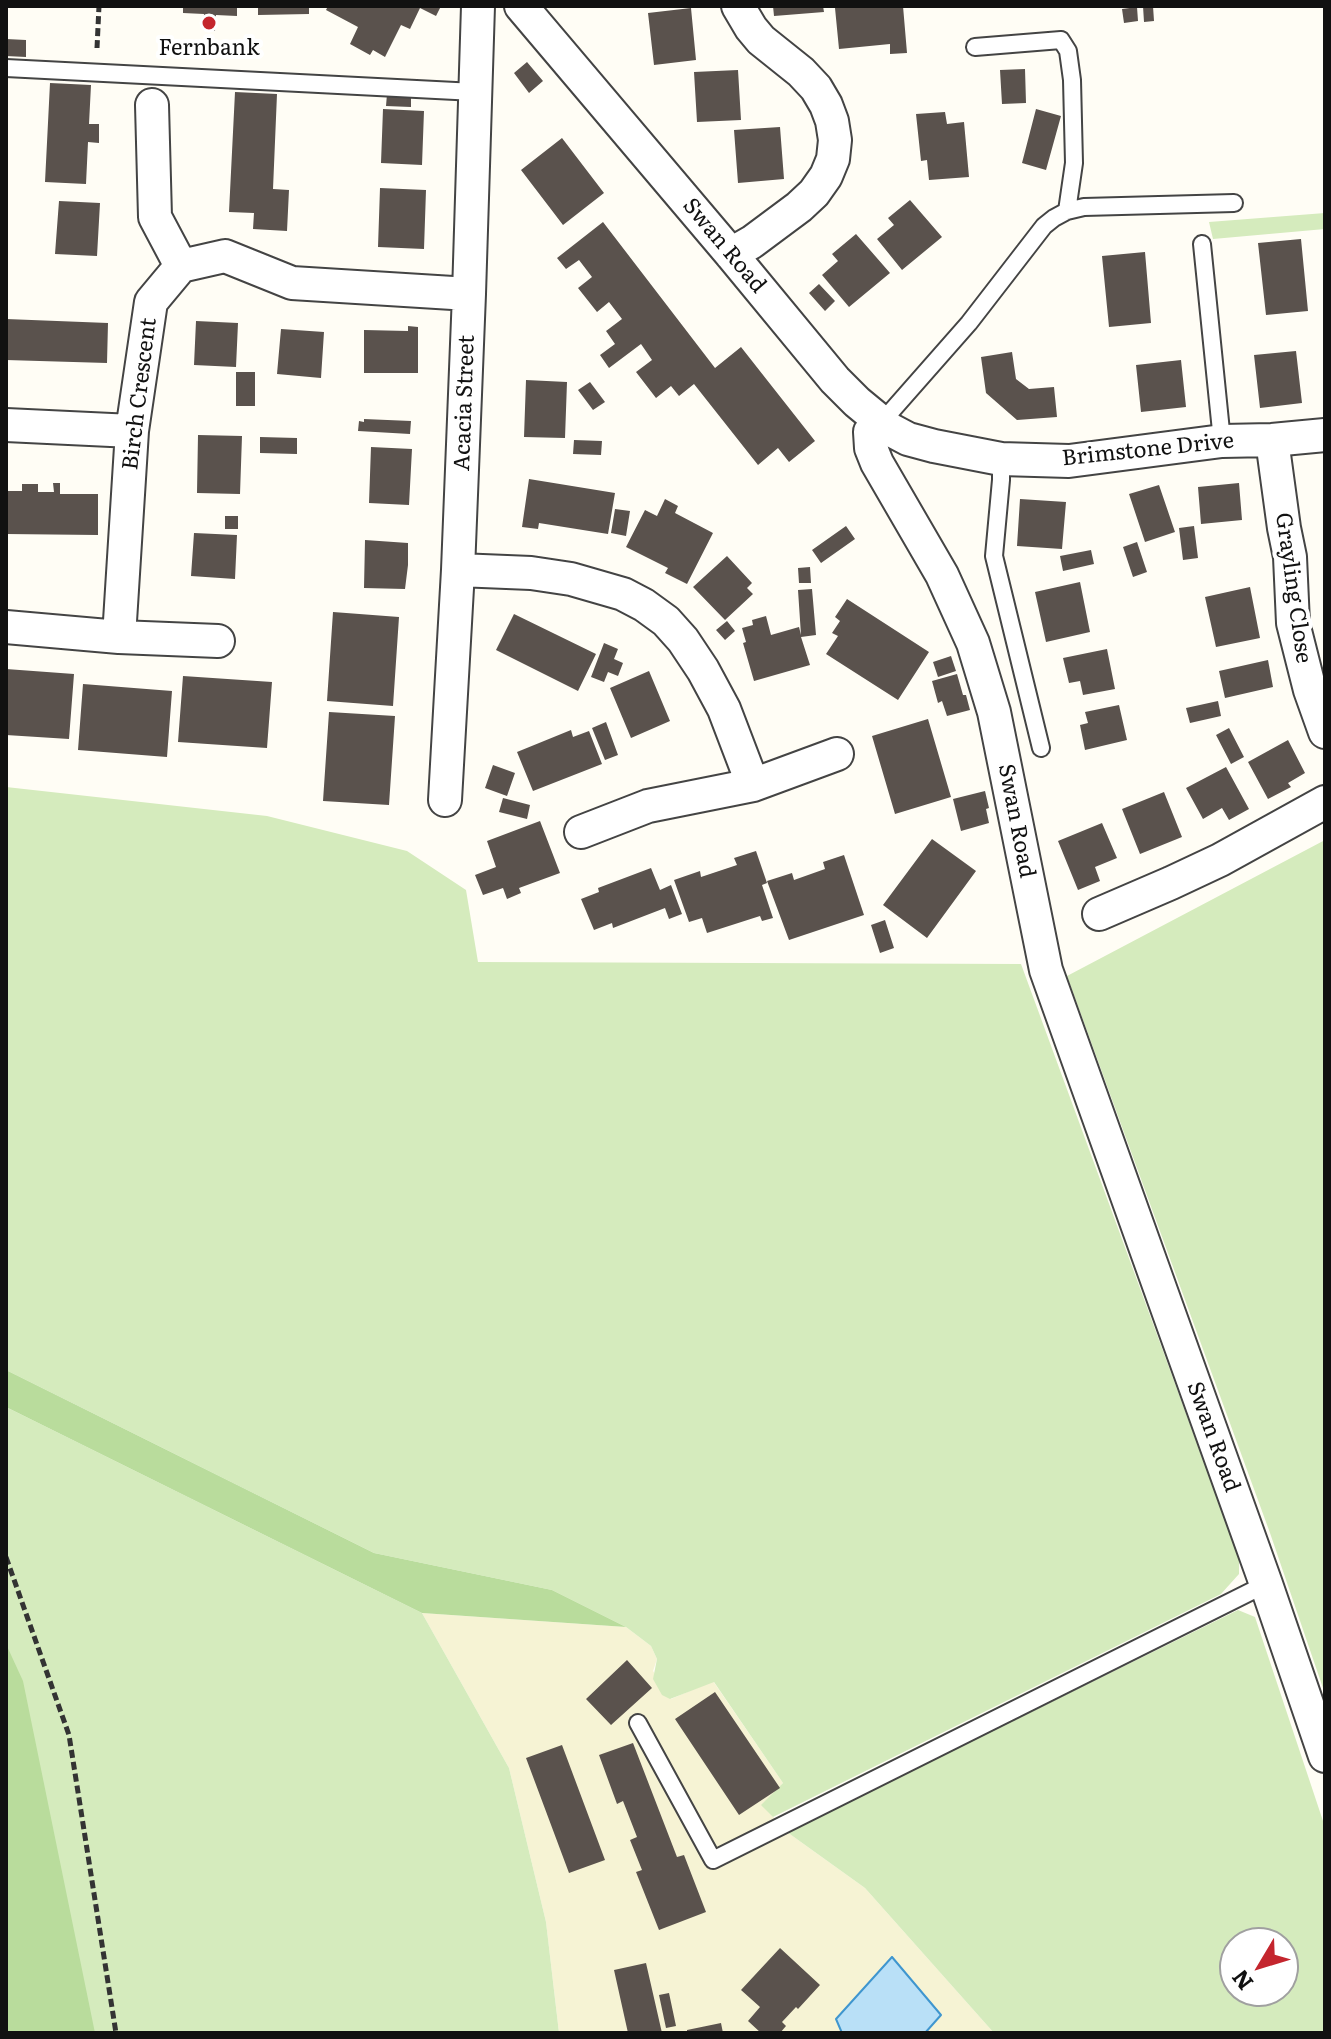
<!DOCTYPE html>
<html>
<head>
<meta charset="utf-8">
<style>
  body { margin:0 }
  #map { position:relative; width:1331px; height:2039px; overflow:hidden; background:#fffdf5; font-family:Literata,serif }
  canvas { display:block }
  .frame { position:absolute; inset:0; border:8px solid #111; pointer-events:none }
  .north { position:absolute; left:1219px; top:1927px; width:80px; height:80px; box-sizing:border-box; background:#fff; border:2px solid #a0a0a0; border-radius:50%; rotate:232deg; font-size:22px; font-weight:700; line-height:32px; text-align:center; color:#111 }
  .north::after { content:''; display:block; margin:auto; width:28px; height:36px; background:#c4262e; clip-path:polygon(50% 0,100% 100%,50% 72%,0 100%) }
</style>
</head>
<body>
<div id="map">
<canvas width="1331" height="2039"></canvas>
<div class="frame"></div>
<div class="north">N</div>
</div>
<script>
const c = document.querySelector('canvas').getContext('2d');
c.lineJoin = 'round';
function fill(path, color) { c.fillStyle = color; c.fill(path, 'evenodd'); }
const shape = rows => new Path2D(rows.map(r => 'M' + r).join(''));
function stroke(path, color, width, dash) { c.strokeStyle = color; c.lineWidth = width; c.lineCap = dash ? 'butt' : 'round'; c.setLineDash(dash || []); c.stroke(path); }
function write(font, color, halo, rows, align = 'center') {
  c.font = font + ' Literata,serif'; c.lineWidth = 8; c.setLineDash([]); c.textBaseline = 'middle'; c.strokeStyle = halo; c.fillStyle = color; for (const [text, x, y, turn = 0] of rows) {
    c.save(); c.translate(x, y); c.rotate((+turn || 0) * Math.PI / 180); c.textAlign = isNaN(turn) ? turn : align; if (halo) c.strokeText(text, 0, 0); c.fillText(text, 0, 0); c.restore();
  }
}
fill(shape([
  [422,1613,626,1627,651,1646,657,1659,653,1671,671,1699,713,1681,783,1783,762,1805,787,1832,865,1888,994,2033,559,2033,546,1922,509,1768]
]), '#f6f3d4');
fill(shape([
  [1325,213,1325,229,1213,239,1209,222],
  [6,787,267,816,407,851,466,890,478,962,1021,964,1239,1558,1239,1574,1221,1594,773,1817,761,1805,783,1783,714,1682,670,1699,662,1695,653,1679,657,1659,651,1646,626,1627,552,1590,374,1553,6,1370],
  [1325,840,1325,1694,1270,1533,1067,976],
  [6,1407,422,1613,509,1768,546,1922,559,2033,6,2033],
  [1238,1610,1255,1617,1325,1827,1325,2033,994,2033,865,1888,787,1832],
  [1235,1943,1283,1943,1283,1991,1235,1991]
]), '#d5ebbd');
fill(shape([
  [6,1370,374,1553,552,1590,626,1627,422,1613,6,1407],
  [6,1644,23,1681,95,2033,6,2033]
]), '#b9dc9c');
const water = shape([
  [892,1957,941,2015,925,2033,842,2033,836,2019,892,1957]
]);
fill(water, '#b9e0f7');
stroke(water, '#3f96cf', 2);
fill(shape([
  [183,6,237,6,237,16,216,15,215,31,203,30,204,14,183,13],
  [258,6,309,6,309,14,258,15],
  [328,6,441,6,436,16,420,8,410,29,401,25,385,57,373,50,370,55,350,44,358,27,326,10],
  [773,6,823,6,824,12,774,16],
  [853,6,903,6,907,53,890,54,890,44,839,49,835,8],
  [1143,6,1153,6,1154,21,1144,22],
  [1137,7,1138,21,1124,23,1122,9],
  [691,8,696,60,654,65,648,13],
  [6,39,26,40,26,57,6,56],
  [527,62,543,81,529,93,514,73],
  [1025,69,1026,103,1002,104,1000,70],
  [738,70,741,120,697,122,694,72],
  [50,83,91,85,89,124,99,124,99,143,88,142,86,184,45,182],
  [235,92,277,94,273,189,289,190,287,231,253,229,254,213,229,212],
  [387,94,411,96,411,107,386,106],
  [383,109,424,111,422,165,381,163],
  [1036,109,1061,116,1046,170,1022,163],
  [945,112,947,124,964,122,969,177,929,180,927,160,921,161,916,114],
  [780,127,784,179,738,183,734,130],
  [562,138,604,193,563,225,521,170],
  [380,188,426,190,424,249,378,247],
  [910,200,942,237,902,270,877,239,894,225,888,218],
  [59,201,100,203,97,256,55,254],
  [603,222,715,368,741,347,815,441,789,462,778,448,758,465,694,384,679,396,671,386,656,398,636,372,652,360,641,344,609,368,600,355,615,344,606,331,622,319,609,302,597,312,578,288,592,277,579,260,566,269,557,258],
  [856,234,890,273,849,307,822,275,838,261,832,254],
  [1301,239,1308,311,1266,315,1258,243],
  [1145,252,1151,323,1109,327,1102,256],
  [819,284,835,301,825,311,809,293],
  [6,319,108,323,107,363,6,360],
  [196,321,238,323,236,367,194,365],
  [408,326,418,327,418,373,364,373,364,330,408,331],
  [281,329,324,332,321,378,277,374],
  [1296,351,1302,403,1260,408,1254,355],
  [1012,352,1016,379,1029,389,1054,387,1057,417,1017,420,986,393,981,357],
  [1181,360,1186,407,1141,412,1136,365],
  [236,372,255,372,255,406,236,406],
  [526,380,567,382,565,438,524,437],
  [590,382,605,402,593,410,578,390],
  [364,419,411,421,410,434,358,431,359,421,364,422],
  [198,435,242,436,240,494,197,493],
  [260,437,297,438,297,454,260,453],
  [574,440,602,441,601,455,573,454],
  [371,447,412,449,409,505,369,503],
  [529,479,615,493,608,534,539,523,538,529,522,527],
  [53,483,60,483,60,494,98,494,98,535,6,534,6,491,22,491,22,484,38,484,38,492,54,492],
  [1239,483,1242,520,1201,524,1198,487],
  [1159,485,1175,532,1145,542,1129,494],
  [665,499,678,506,675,513,713,533,687,584,665,573,668,568,626,547,645,510,657,516],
  [1020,499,1066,502,1062,549,1017,546],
  [615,509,630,511,626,536,611,533],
  [225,516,238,516,238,529,225,529],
  [846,526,855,539,821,563,812,550],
  [1194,526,1198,558,1183,560,1179,528],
  [194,533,237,535,235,579,191,576],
  [365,540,408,543,408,565,405,589,364,588],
  [1137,542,1147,572,1133,577,1123,547],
  [1091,550,1094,564,1063,571,1060,556],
  [727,556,752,583,747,588,753,594,725,620,693,587],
  [810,567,811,583,799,583,798,568],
  [1080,582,1090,632,1046,642,1035,592],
  [1250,587,1260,638,1216,647,1205,597],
  [812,589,816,635,801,637,810,665,754,681,743,643,746,642,742,628,753,625,752,620,766,616,771,635,799,627,801,635,798,590],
  [847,599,929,652,898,700,826,654,838,636,832,633,840,621,835,617],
  [333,612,399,617,393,706,327,701],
  [514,614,596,654,578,691,496,650],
  [727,621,735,631,725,640,716,630],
  [604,643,618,649,614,659,623,663,618,676,608,672,604,682,591,677],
  [1107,649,1115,689,1083,695,1080,681,1069,683,1063,658],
  [951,656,956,671,938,677,933,662],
  [1268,660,1273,687,1225,698,1219,671],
  [6,669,74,674,69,739,6,735],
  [649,671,670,721,631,738,610,688],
  [957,674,963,695,966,695,970,710,947,716,942,701,938,703,932,681],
  [183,676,272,682,267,748,178,742],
  [83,684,172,691,167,757,78,750],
  [1218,701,1221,716,1190,723,1186,708],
  [1119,705,1127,740,1085,750,1080,725,1088,723,1085,712],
  [329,712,395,716,389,805,323,801],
  [928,719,951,797,895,814,872,736],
  [606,722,618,755,605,760,592,728],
  [1229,728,1244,757,1231,764,1216,735],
  [571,730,573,737,589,731,602,764,533,791,517,752],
  [1288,740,1305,773,1288,783,1291,787,1268,799,1248,762],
  [493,765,515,773,507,796,485,788],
  [1226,767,1249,809,1229,820,1222,808,1203,819,1186,788],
  [985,791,989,808,986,809,989,823,961,831,953,799],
  [1164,792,1182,837,1140,854,1122,809],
  [503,798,530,805,527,819,499,812],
  [540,821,560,873,519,888,521,893,507,899,503,888,483,895,475,875,496,867,487,841],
  [1102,823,1117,858,1095,867,1100,881,1078,890,1058,841],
  [932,839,976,871,927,938,883,905],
  [756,851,767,883,762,885,773,918,762,921,760,916,707,933,702,918,689,922,674,880,700,871,701,877,737,865,734,858],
  [844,855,864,915,789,940,767,881,792,873,794,880,825,869,823,862],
  [651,868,660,890,671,885,682,914,669,919,665,908,613,928,612,923,594,930,581,899,599,892,598,888],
  [885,920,894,948,880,953,871,925],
  [627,1660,652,1688,611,1725,586,1699],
  [715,1692,780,1788,739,1815,675,1719],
  [633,1743,677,1857,684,1855,706,1912,659,1930,636,1872,642,1870,630,1840,637,1837,623,1801,617,1804,599,1755],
  [562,1745,605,1860,569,1873,526,1758],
  [780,1948,820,1985,798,2009,796,2007,782,2022,786,2026,780,2033,761,2033,748,2021,760,2007,741,1990],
  [646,1963,662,2033,628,2033,614,1970],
  [669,1993,676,2026,666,2028,659,1995],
  [721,2023,723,2033,687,2033,687,2030]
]), '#5a524d');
const lane = shape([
  [975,47,1061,40,1068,51,1072,80,1074,163,1067,211],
  [6,68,475,92],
  [1202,244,1222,441],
  [881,423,969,323,1044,226,1054,218,1067,211,1084,207,1234,203],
  [1001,459,1001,480,994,556,1041,748],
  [638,1723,713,1860,1266,1584]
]);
const street = shape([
  [521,6,731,254,835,380,857,402,891,430,908,439,934,446,1001,459,1069,461,1222,441,1272,440,1325,435],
  [152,105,155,217,181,266],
  [731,254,752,242,799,207,814,193,826,176,833,159,835,140,832,121,826,105,816,88,801,72,761,40,751,28,738,6],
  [881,423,870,432,871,448,877,463,942,575,973,643,994,712,1046,970,1266,1584,1325,1756],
  [6,425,132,431],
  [1272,440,1284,528,1290,557,1293,623,1310,690,1325,732],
  [458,570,531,573,571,579,623,594,644,605,666,621,683,640,703,670,724,709,753,785],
  [6,627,119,637,218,641],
  [119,637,132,431,151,302,181,266,225,256,292,283,469,294],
  [445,800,458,570,469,294,478,6],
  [581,832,648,806,753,785,837,754],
  [1099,914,1171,883,1220,860,1325,802]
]);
stroke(lane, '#444', 20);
stroke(street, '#444', 36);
stroke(shape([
  [97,48,99,6],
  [6,1557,69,1735,116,2033]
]), '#333', 5, [8, 4]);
stroke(lane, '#fff', 16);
stroke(street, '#fff', 32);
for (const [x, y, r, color] of [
  [209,23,8,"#c4262e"]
]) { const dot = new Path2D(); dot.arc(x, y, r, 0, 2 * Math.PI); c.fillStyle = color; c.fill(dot); stroke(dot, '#fff', 3); }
write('22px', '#111', '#fff', [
  ["Fernbank",209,49]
]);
write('22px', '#111', '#fff', [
  ["Swan Road",724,246,50],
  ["Birch Crescent",140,394,-83],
  ["Acacia Street",465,403,-88],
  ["Brimstone Drive",1148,450,-6],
  ["Grayling Close",1293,588,82],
  ["Swan Road",1016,821,79],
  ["Swan Road",1213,1437,70]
]);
</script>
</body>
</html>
